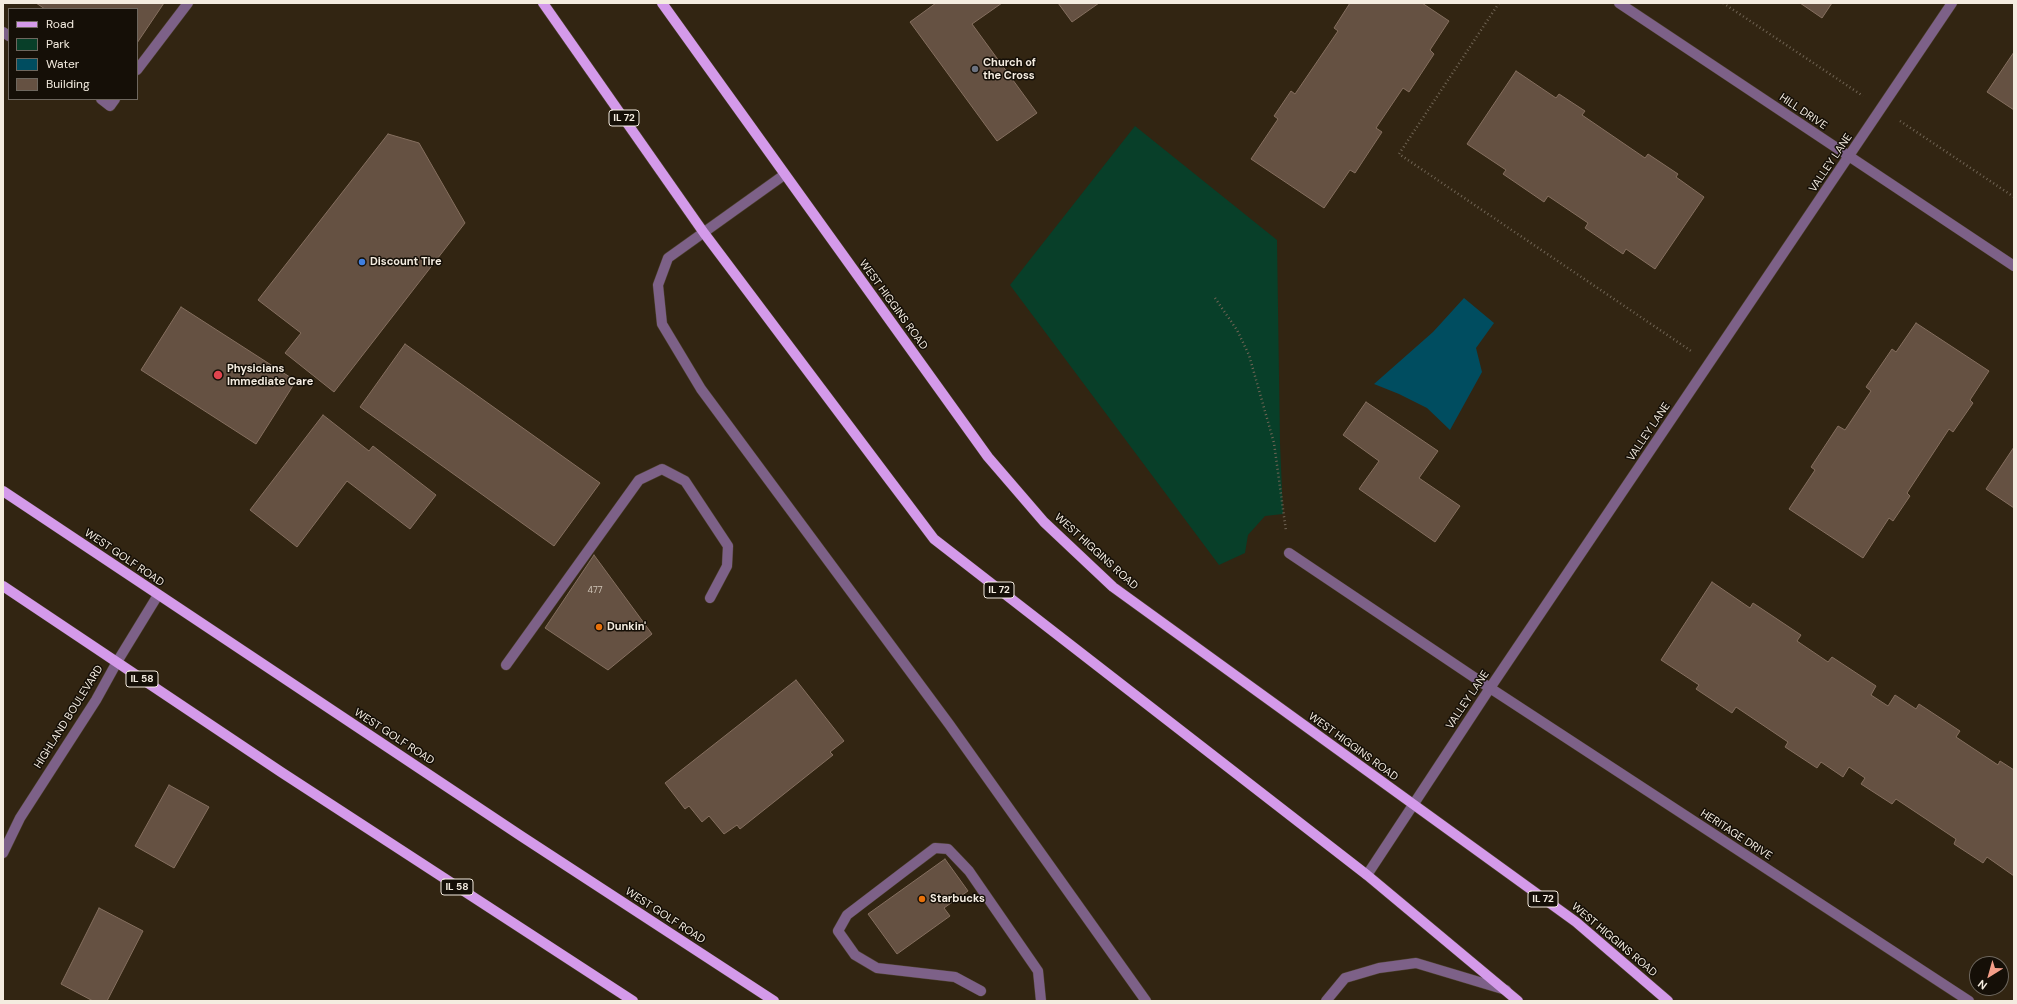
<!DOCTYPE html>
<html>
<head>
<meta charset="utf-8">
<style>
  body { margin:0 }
  #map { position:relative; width:2017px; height:1004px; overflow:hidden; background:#322512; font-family:"DM Sans",sans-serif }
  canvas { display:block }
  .frame { position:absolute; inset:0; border:4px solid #f4ece0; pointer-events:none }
  .legend { position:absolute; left:8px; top:8px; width:130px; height:92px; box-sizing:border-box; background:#150f07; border:1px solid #6e675e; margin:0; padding:5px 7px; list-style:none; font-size:12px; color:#f4ece0 }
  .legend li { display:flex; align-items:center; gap:8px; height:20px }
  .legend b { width:20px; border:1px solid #6e675e }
  .north { position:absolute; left:1969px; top:956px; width:40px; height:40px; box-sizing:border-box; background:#150f07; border:1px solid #6e675e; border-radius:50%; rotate:217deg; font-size:11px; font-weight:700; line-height:16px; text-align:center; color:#f4ece0 }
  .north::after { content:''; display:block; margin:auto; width:14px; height:18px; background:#f49e88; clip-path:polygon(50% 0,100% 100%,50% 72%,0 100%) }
</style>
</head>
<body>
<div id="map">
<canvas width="2017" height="1004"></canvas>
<div class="frame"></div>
<ul class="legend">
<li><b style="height:5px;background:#d49aea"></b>Road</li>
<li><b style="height:11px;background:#083f29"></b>Park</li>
<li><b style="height:11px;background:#004d60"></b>Water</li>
<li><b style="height:11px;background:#655142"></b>Building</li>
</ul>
<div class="north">N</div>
</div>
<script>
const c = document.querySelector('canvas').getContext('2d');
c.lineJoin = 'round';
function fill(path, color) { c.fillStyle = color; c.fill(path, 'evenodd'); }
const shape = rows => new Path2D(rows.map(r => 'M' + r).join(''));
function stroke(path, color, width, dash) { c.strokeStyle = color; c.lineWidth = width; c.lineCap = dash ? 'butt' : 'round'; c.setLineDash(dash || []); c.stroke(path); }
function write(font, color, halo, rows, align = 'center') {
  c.font = font + ' "DM Sans",sans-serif'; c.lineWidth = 3; c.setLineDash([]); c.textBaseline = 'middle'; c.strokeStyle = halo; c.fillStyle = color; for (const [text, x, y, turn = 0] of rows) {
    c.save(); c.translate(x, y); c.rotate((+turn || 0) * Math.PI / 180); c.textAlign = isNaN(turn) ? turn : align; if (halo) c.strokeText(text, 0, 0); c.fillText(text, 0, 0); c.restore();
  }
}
fill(shape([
  [1135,126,1277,240,1280,443,1283,514,1265,516,1248,535,1245,553,1219,565,1010,285]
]), '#083f29');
fill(shape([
  [1464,298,1494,323,1476,348,1482,372,1450,430,1427,408,1399,394,1374,384,1433,332]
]), '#004d60');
const building = shape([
  [36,3,164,3,137,43,137,9,45,9,36,3],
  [936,3,1002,3,972,24,1037,113,997,141,910,22,936,3],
  [1058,3,1099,3,1072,22,1058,3],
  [1350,3,1422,3,1449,21,1430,50,1434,54,1409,92,1403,88,1376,128,1382,132,1355,173,1350,170,1324,208,1251,159,1278,119,1274,116,1291,91,1295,94,1338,31,1334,28,1350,3],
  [1800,3,1832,3,1822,18,1800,3],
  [2014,52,2014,110,1987,92,2014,52],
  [1516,71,1556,98,1559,94,1585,111,1582,115,1645,158,1648,154,1678,174,1676,177,1704,197,1655,269,1626,249,1623,254,1585,228,1588,223,1548,196,1544,202,1503,174,1506,170,1467,144,1516,71],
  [388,134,419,143,465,223,334,392,285,353,301,333,258,300,388,134],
  [181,307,296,381,256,444,141,370,181,307],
  [1916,323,1989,371,1970,400,1973,403,1953,432,1949,429,1907,493,1910,496,1893,521,1889,518,1863,558,1789,509,1815,470,1811,467,1838,426,1845,430,1871,391,1866,387,1892,349,1896,352,1916,323],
  [405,344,600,483,554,546,360,407,405,344],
  [1366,402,1438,451,1419,478,1460,506,1435,542,1359,489,1379,461,1343,435,1366,402],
  [323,415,369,451,373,446,436,495,410,529,347,481,297,547,250,510,323,415],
  [2014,447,2014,508,1986,489,2014,447],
  [594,555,652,634,608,670,545,628,594,555],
  [1712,582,1750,608,1753,603,1801,635,1797,641,1828,662,1832,657,1876,686,1871,695,1888,706,1895,695,1916,709,1919,704,1960,731,1956,737,1998,765,2000,761,2014,770,2014,876,1987,857,1983,863,1954,844,1956,839,1896,799,1892,804,1861,784,1865,778,1849,767,1843,777,1821,762,1817,768,1785,747,1788,742,1736,707,1732,713,1696,689,1699,685,1661,660,1712,582],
  [796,680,844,741,830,752,833,755,740,829,737,825,724,834,709,816,702,822,689,806,685,809,665,783,796,680],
  [169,785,209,807,174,868,135,846,169,785],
  [945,859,968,891,944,908,950,916,897,954,868,914,945,859],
  [99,908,143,931,107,1001,93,1001,61,984,99,908]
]);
fill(building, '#655142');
stroke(building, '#856f5f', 1);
const lane = shape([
  [3,32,9,36],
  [137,70,188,3],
  [101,99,110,106,115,99],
  [784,175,668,258,658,285,662,324,701,389,949,724,1146,1001],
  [506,665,639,480,662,469,685,481,728,546,727,566,710,598],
  [981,991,955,977,877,968,855,955,838,931,847,915,902,873,935,848,948,849,969,871,1038,971,1041,1001],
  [1326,1001,1345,978,1379,968,1416,963,1506,990]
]);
const street = shape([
  [1619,3,2014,266],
  [1289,553,1490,688,1969,1001],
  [3,853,20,818,96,700,117,662,158,595],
  [1367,875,1490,688,1952,3]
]);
const primary = shape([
  [543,3,704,233,934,539,1367,875,1518,1001],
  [662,3,988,457,1044,522,1113,587,1576,922,1668,1001],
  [3,491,521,836,774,1001],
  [3,586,281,772,633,1001]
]);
stroke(lane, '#4d412f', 11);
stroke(street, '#4d412f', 11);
stroke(primary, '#4d412f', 11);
stroke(shape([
  [1499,3,1399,154,1691,351],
  [1723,3,1863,96],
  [1900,121,2014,197],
  [1215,298,1237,330,1249,355,1274,443,1286,531]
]), '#716555', 2.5, [1, 3]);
stroke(lane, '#7d6188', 10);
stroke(street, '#7d6188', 10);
stroke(primary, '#d49aea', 10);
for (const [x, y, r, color] of [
  [975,69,4,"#6b7280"],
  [362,262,4,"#3f7fe0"],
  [218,375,5,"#e0444e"],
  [599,627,4,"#e8710a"],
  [922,899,4,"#e8710a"]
]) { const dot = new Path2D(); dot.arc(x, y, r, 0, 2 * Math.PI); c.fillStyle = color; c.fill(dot); stroke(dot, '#150f07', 1.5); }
write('9px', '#d0c5b8', null, [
  ["477",595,591]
]);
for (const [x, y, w] of [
  [624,118,30],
  [999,590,30],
  [142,679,32],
  [457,887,32],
  [1543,899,30]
]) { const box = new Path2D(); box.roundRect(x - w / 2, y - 8, w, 16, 3); c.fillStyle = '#150f07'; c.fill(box); stroke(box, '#f4ece0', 1); }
write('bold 10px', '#f4ece0', null, [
  ["IL 72",624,118],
  ["IL 72",999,590],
  ["IL 58",142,679],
  ["IL 58",457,887],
  ["IL 72",1543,899]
]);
write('bold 11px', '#f4ece0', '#150f07', [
  ["Church of",983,63],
  ["the Cross",983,76],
  ["Discount Tire",370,262],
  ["Physicians",227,369],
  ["Immediate Care",227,382],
  ["Dunkin'",607,627],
  ["Starbucks",930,899]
], 'left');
write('11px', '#f4ece0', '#150f07', [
  ["HILL DRIVE",1803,112,34],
  ["VALLEY LANE",1831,163,-56],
  ["WEST HIGGINS ROAD",893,305,54],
  ["VALLEY LANE",1649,432,-56],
  ["WEST HIGGINS ROAD",1096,552,42],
  ["WEST GOLF ROAD",124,558,34],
  ["VALLEY LANE",1468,700,-56],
  ["HIGHLAND BOULEVARD",69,717,-58],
  ["WEST GOLF ROAD",394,737,33],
  ["WEST HIGGINS ROAD",1353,747,36],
  ["HERITAGE DRIVE",1736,835,33],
  ["WEST GOLF ROAD",665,916,33],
  ["WEST HIGGINS ROAD",1614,940,40]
]);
</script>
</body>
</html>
